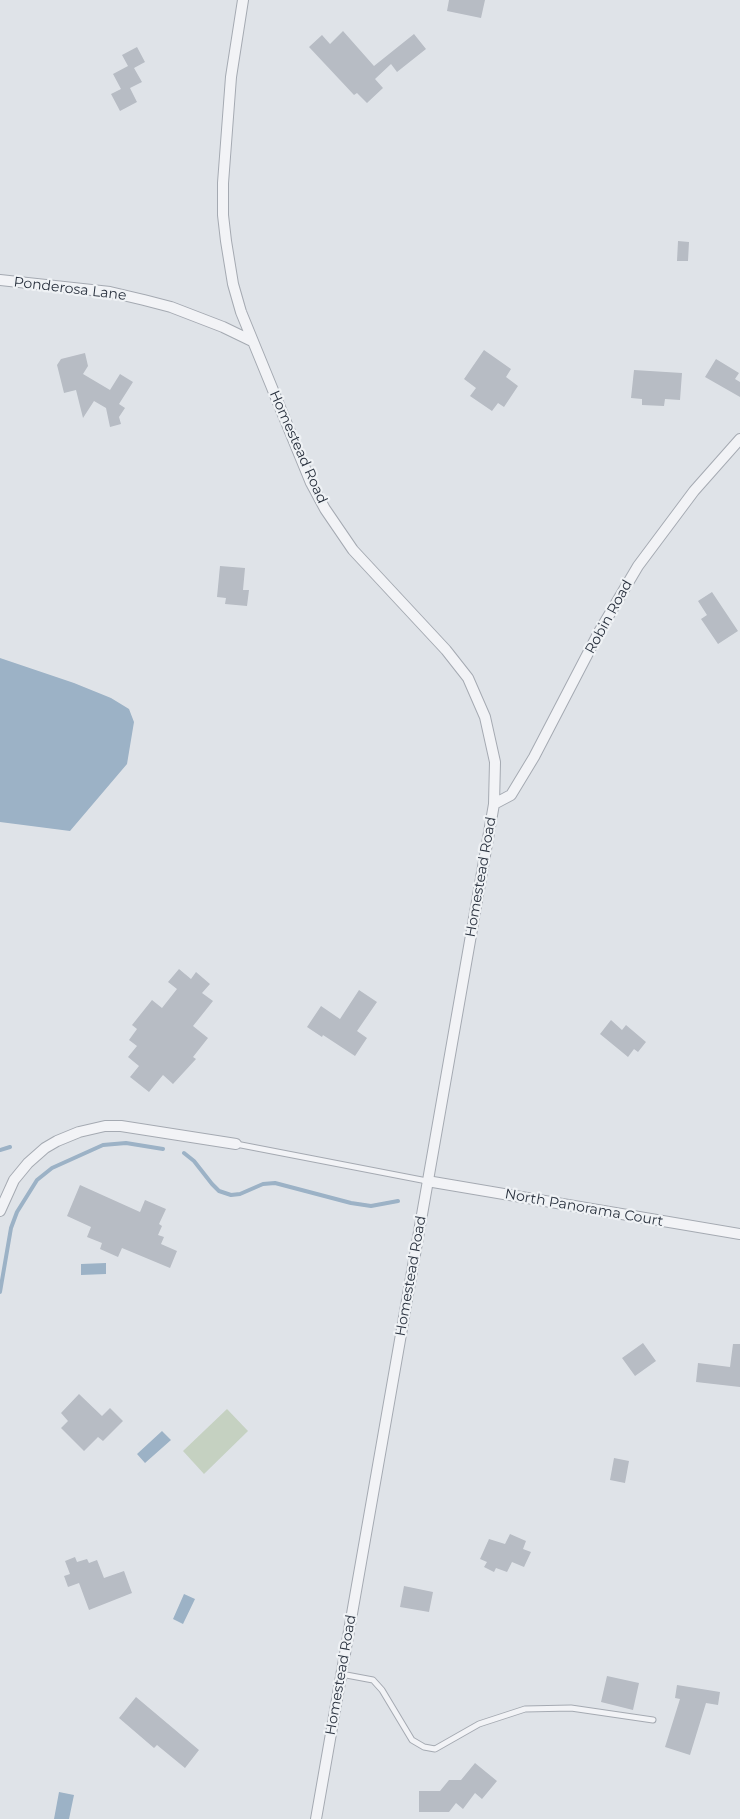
<!DOCTYPE html>
<html>
<head>
<meta charset="utf-8">
<style>
  body { margin:0 }
  canvas { display:block; background:#dfe3e8 }
</style>
</head>
<body>
<canvas width="740" height="1819"></canvas>
<script>
const c = document.querySelector('canvas').getContext('2d');
c.lineJoin = 'round';
function fill(path, color) { c.fillStyle = color; c.fill(path, 'evenodd'); }
const shape = rows => new Path2D(rows.map(r => 'M' + r).join(''));
function stroke(path, color, width, dash) { c.strokeStyle = color; c.lineWidth = width; c.lineCap = dash ? 'butt' : 'round'; c.setLineDash(dash || []); c.stroke(path); }
function write(font, color, halo, rows, align = 'center') {
  c.font = font + ' Montserrat,sans-serif'; c.lineWidth = 4.5; c.setLineDash([]); c.textBaseline = 'middle'; c.strokeStyle = halo; c.fillStyle = color; for (const [text, x, y, turn = 0] of rows) {
    c.save(); c.translate(x, y); c.rotate((+turn || 0) * Math.PI / 180); c.textAlign = isNaN(turn) ? turn : align; if (halo) c.strokeText(text, 0, 0); c.fillText(text, 0, 0); c.restore();
  }
}
fill(shape([
  [227,1409,248,1431,204,1474,183,1451]
]), '#c5d1c1');
fill(shape([
  [0,658,74,683,111,698,129,709,134,722,127,764,70,831,0,822],
  [106,1263,106,1274,81,1275,81,1264],
  [162,1431,171,1440,145,1463,137,1454],
  [184,1594,195,1599,183,1624,173,1619],
  [59,1792,74,1795,69,1819,54,1819]
]), '#9cb2c6');
stroke(shape([
  [0,1150,10,1147],
  [184,1153,194,1161,212,1184,219,1191,231,1195,240,1194,263,1184,275,1183,351,1203,371,1206,398,1201],
  [0,1292,11,1228,17,1212,37,1180,52,1168,103,1145,126,1143,163,1149]
]), '#9cb2c6', 4);
fill(shape([
  [449,0,485,0,481,18,447,11],
  [343,31,374,66,414,34,426,49,397,72,391,64,375,79,383,88,367,103,357,93,354,95,309,47,322,35,330,44],
  [137,47,145,62,134,68,142,82,130,88,137,102,120,111,111,94,121,89,113,74,128,66,122,55],
  [678,241,689,242,688,261,677,261],
  [484,350,511,369,506,377,518,386,504,407,498,403,492,411,470,396,476,388,464,379],
  [85,353,88,366,83,374,110,390,120,374,133,382,119,404,125,408,119,417,121,424,110,427,106,408,94,401,83,418,76,390,64,393,57,365,61,359],
  [716,359,739,373,735,379,740,382,740,397,705,377],
  [634,370,682,373,680,400,665,399,664,406,642,405,642,399,631,398],
  [220,566,245,568,243,590,249,590,247,606,225,604,226,598,217,597],
  [712,592,738,631,718,644,701,619,707,615,698,601],
  [179,969,191,979,196,972,210,984,202,993,213,1001,193,1026,208,1038,193,1057,196,1059,173,1084,163,1075,149,1092,130,1077,139,1066,128,1057,137,1046,129,1040,137,1029,132,1025,152,1000,162,1008,177,989,168,982],
  [359,990,377,1002,357,1031,367,1038,355,1056,323,1035,322,1037,307,1027,321,1006,340,1019],
  [611,1020,622,1030,626,1025,646,1042,638,1052,634,1049,628,1057,600,1034],
  [80,1185,140,1212,145,1200,166,1209,159,1224,162,1226,158,1235,164,1237,161,1244,177,1251,170,1268,122,1248,118,1257,100,1249,102,1243,87,1237,91,1227,67,1216],
  [643,1343,656,1361,635,1376,622,1358],
  [733,1344,740,1344,740,1387,696,1382,698,1363,730,1367],
  [79,1394,102,1416,110,1408,123,1421,103,1441,98,1437,84,1451,61,1428,68,1421,61,1413],
  [614,1458,629,1461,625,1483,610,1480],
  [510,1534,526,1541,523,1549,531,1552,524,1567,512,1562,507,1572,496,1568,494,1572,484,1567,487,1562,480,1559,489,1539,505,1544],
  [75,1557,77,1562,87,1559,89,1563,97,1560,104,1578,124,1571,132,1593,89,1610,79,1583,68,1587,64,1576,70,1574,65,1561],
  [404,1586,433,1592,429,1612,400,1607],
  [607,1676,639,1683,633,1710,601,1702],
  [677,1685,720,1692,718,1705,706,1703,690,1755,665,1747,680,1699,675,1698],
  [136,1697,199,1750,185,1768,157,1745,154,1748,119,1718],
  [475,1763,497,1781,482,1799,475,1793,463,1809,456,1803,449,1812,419,1812,419,1791,440,1791,449,1780,461,1780]
]), '#b7bcc4');
const service = shape([
  [236,1144,427,1181],
  [341,1674,373,1680,382,1690,412,1740,424,1747,435,1749,479,1724,525,1709,571,1708,653,1720]
]);
const minor = shape([
  [243,0,231,77,223,183,223,215,226,241,233,284,241,312,311,483,325,509,353,550,446,650,468,678,485,717,495,762,494,804,316,1819],
  [0,280,110,292,144,300,171,307,223,327,252,341],
  [494,804,511,795,534,757,599,632,638,566,694,491,740,439],
  [427,1181,740,1234],
  [0,1211,14,1180,28,1163,45,1148,57,1141,79,1132,105,1126,121,1126,236,1144]
]);
stroke(service, '#a5aab2', 7);
stroke(minor, '#a5aab2', 12);
stroke(service, '#f2f3f6', 5);
stroke(minor, '#f2f3f6', 10);
write('14px', '#29313e', '#eff2f5', [
  ["Ponderosa Lane",70,289,7],
  ["Homestead Road",298,447,66],
  ["Robin Road",609,617,-61],
  ["Homestead Road",481,877,-80],
  ["North Panorama Court",584,1208,10],
  ["Homestead Road",411,1276,-80],
  ["Homestead Road",341,1675,-80]
]);
</script>
</body>
</html>
